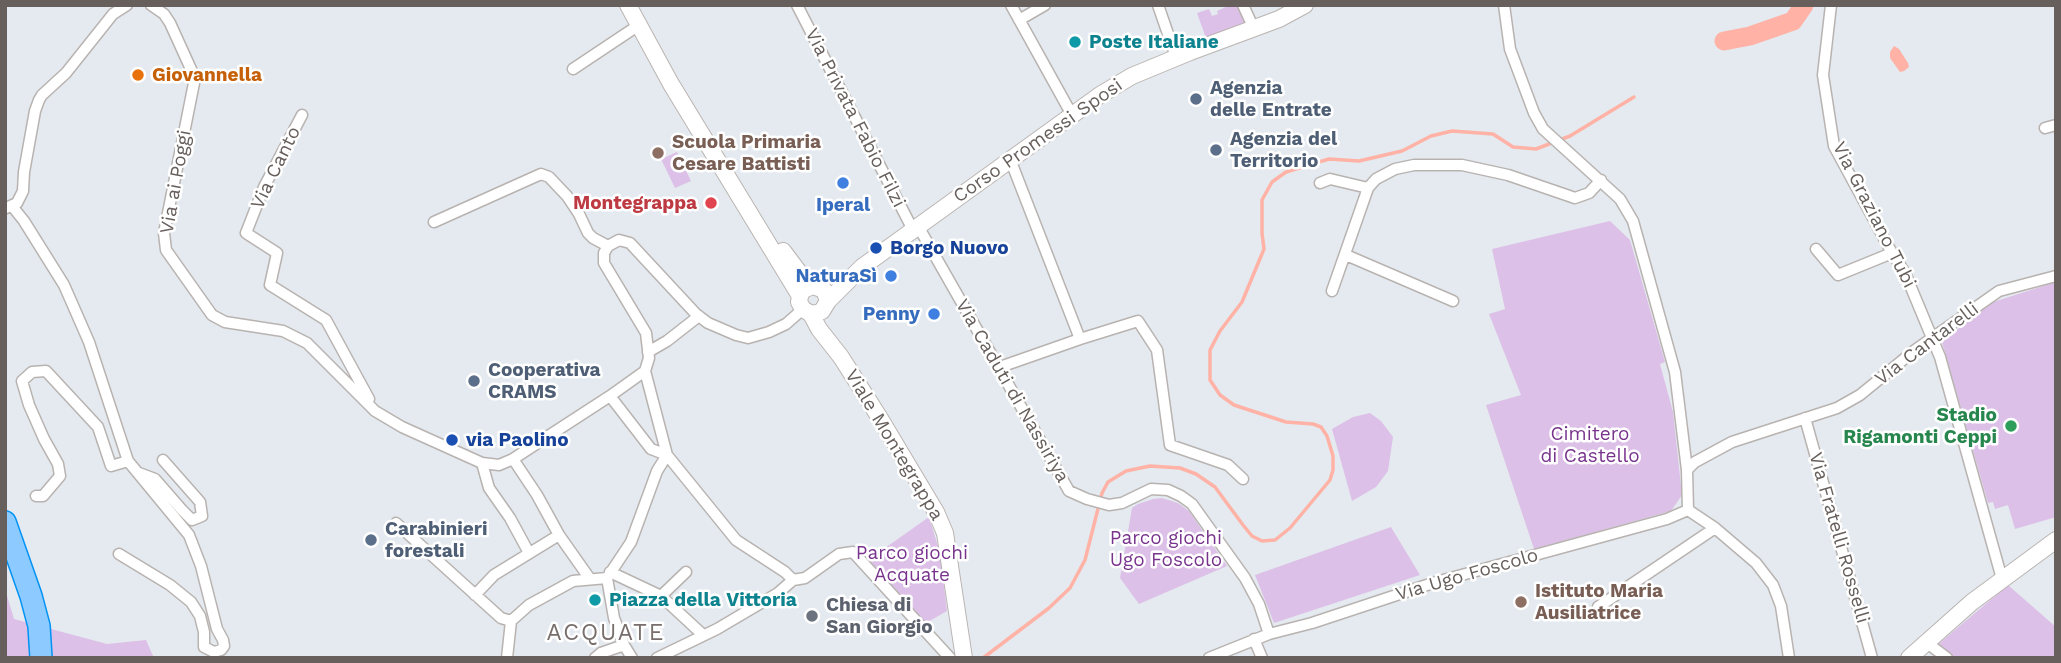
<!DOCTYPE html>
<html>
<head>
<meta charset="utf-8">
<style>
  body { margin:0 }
  #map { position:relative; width:2061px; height:663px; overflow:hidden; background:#e4eaef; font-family:"Work Sans",sans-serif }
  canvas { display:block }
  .frame { position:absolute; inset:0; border:7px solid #665f5c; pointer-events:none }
</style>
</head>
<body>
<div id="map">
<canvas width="2061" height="663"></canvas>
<div class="frame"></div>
</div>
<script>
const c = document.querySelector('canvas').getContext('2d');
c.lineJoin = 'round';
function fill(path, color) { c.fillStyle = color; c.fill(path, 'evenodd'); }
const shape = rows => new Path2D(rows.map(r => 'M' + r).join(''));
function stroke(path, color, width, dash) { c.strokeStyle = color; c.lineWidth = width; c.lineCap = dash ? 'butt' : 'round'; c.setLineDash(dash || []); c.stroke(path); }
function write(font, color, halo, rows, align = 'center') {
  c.font = font + ' "Work Sans",sans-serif'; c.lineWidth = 5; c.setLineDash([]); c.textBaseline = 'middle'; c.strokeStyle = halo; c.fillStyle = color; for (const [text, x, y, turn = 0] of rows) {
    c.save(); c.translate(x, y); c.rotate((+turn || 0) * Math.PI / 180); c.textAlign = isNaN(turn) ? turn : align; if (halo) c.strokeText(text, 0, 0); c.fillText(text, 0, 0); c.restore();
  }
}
fill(shape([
  [1230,5,1239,5,1246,23,1206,38,1197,13,1209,9,1212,16,1218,14,1217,11],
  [677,152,691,181,675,188,661,159],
  [1610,221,1630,240,1665,362,1660,364,1673,412,1682,495,1671,511,1534,549,1486,405,1521,395,1489,314,1505,309,1492,249],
  [2056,282,2056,517,2015,529,2008,505,1995,509,1993,502,1988,503,1942,342,1990,303],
  [1370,413,1381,421,1393,437,1388,471,1376,487,1352,501,1332,429,1353,417],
  [1162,498,1178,503,1189,511,1227,566,1139,604,1120,578,1132,508,1138,504,1153,499],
  [929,517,940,553,947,611,926,623,868,560],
  [1391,527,1420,575,1274,623,1255,575],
  [2008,585,2056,627,2056,658,1950,658,1936,646],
  [5,589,14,619,107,644,146,640,154,658,5,658]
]), '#ddc0e8');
fill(shape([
  [1894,46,1899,49,1908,63,1909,67,1904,71,1900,72,1890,58,1890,52]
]), '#ffb2a5');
stroke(shape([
  [983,658,1049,608,1070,588,1085,560,1102,493,1108,482,1126,471,1150,466,1180,468,1196,474,1215,487,1243,525,1252,536,1262,541,1275,540,1290,528,1330,480,1333,470,1333,456,1327,436,1321,427,1313,424,1286,422,1234,405,1220,395,1210,380,1210,350,1220,331,1242,302,1264,249,1262,233,1262,200,1272,182,1286,172,1329,159,1359,161,1402,151,1431,136,1452,131,1493,134,1513,147,1536,149,1570,136,1634,97]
]), '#ffb2a5', 3.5);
stroke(shape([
  [1724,41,1750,36,1793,21,1804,5]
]), '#ffb2a5', 19);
const street = shape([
  [151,5,164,14,170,23,195,78,164,233,166,250,212,315,225,322,283,331,307,343,375,411,402,427,482,463,499,465,513,459,610,396,645,371],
  [797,5,913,230],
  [1011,5,1072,115],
  [1158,5,1176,57],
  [1243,5,1254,29],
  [1504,5,1510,49,1534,113,1543,129,1620,199,1633,221,1675,372,1687,470,1688,510],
  [1831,5,1823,75,1834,146,1892,253,1905,273,1940,357,2002,579],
  [1019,20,1045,5],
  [573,69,639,25],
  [302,115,264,187,246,233,277,253,270,285,326,320,369,399],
  [2045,128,2056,125],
  [1320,183,1330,179,1368,188],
  [12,206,24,221,64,285,89,342,128,461,189,535,201,566,217,629,223,640,224,646,221,650,214,652,204,647,204,632,200,616,191,602,170,585,119,554],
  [6,208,17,203,23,191,24,172,35,111,39,100,42,95,66,73,113,14,127,5],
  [434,222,541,174,549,177,567,196,579,214,588,233,593,238,608,246],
  [918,226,1069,491,1087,499,1109,505,1122,503,1151,489,1168,490,1181,496,1192,504,1245,578,1259,604,1269,634],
  [1816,249,1838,275,1892,253],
  [1346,255,1453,301],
  [1332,291,1368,188,1376,179,1395,169,1414,165,1462,165,1508,175,1575,198,1589,193,1601,180],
  [1080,339,1138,321,1157,350,1170,445,1228,465,1243,479],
  [648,352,667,341,699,316],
  [1000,367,1080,339,1010,159],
  [645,371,649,358,646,333,604,263,604,253,608,246,619,240,630,243,696,314,708,323,736,335,748,338,769,332,786,324,803,309],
  [645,371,667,455,736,540,785,572,793,580],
  [610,396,651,449,667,455],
  [1805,418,1872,658],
  [513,459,537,495,559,535,590,579],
  [482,463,489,488,510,518,529,553],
  [1687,470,1695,462,1732,442,1837,408,1860,395,1915,350,1999,291,2056,276],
  [139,473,155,479,182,510,192,520,202,516,200,502,163,460],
  [36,496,43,496,60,476,58,464,44,439,29,405,22,381,32,372,46,371,98,427,111,466,128,461],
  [1688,510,1715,528,1756,563,1773,585,1781,606,1789,658],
  [396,523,501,618,511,621],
  [610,572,661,596,702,634],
  [607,578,631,542,657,471,667,455],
  [607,578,614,618,624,645,632,658],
  [475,595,494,575,559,535],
  [661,596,686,572],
  [1598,607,1715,528],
  [1254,639,1262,658],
  [1926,642,1947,658],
  [507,658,511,621,529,605,573,581,607,578],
  [595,658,601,653,624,645],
  [657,658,717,629,778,593,793,580,805,578,839,554,853,552,950,658],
  [1209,658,1269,634,1312,623,1436,582,1667,519,1688,510]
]);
const secondary = shape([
  [628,5,671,84,800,296,799,302,803,309,811,314,817,313,822,311,828,301,824,290,813,286,803,290,800,296],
  [783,251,804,279,813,286,821,284],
  [828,301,862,267,1100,95,1132,76,1190,52,1279,19,1305,5],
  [811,314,819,329,841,357,881,420,936,512,945,533,964,658],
  [1909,658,1972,602,2056,540]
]);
const highway = shape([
  [5,522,31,596,39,626,41,658]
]);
stroke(street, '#b8b3b0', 13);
stroke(secondary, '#bab4b1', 18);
stroke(highway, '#0092f4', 24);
stroke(street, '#fff', 10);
stroke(secondary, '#fff', 16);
stroke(highway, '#8ccaff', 21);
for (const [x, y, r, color] of [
  [1075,42,7,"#0f9aa8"],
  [138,75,7,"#e8710a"],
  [1196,99,7,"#5c6f8a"],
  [1216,150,7,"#5c6f8a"],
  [658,153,7,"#8d6e63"],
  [843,183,7,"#3f7fe0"],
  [711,203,7,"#e0444e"],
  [876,248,7,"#1a4fb4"],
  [891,276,7,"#3f7fe0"],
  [934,314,7,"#3f7fe0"],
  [474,381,7,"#5c6f8a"],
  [2011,426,7,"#2e9e5b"],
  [452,440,7,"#1a4fb4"],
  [371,540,7,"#5c6f8a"],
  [595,600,7,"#0f9aa8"],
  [1521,602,7,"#8d6e63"],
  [812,616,7,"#6b7280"]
]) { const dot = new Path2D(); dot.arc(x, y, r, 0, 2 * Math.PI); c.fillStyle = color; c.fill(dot); stroke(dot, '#fff', 2.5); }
write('bold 19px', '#0d838f', '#fff', [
  ["Poste Italiane",1089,42],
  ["Piazza della Vittoria",609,600]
], 'left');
write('bold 19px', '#c56008', '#fff', [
  ["Giovannella",152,75]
], 'left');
write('bold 19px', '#4e5e75', '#fff', [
  ["Agenzia",1210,88],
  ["delle Entrate",1210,110],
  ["Agenzia del",1230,139],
  ["Territorio",1230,161],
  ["Cooperativa",488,370],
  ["CRAMS",488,392],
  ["Carabinieri",385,529],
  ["forestali",385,551]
], 'left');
write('19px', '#665f5c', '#fff', [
  ["Via Privata Fabio Filzi",855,118,63],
  ["Corso Promessi Sposi",1038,141,-35],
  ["Via Canto",276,168,-64],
  ["Via ai Poggi",176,182,-80],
  ["Via Graziano Tubi",1874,215,63],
  ["Via Cantarelli",1927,344,-37],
  ["Via Caduti di Nassiriya",1012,391,60],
  ["Viale Montegrappa",894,445,59],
  ["Via Fratelli Rosselli",1839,538,74],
  ["Via Ugo Foscolo",1467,575,-16]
]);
write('bold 19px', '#785e54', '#fff', [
  ["Scuola Primaria",672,142],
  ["Cesare Battisti",672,164],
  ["Istituto Maria",1535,591],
  ["Ausiliatrice",1535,613]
], 'left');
write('bold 19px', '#be3a42', '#fff', [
  ["Montegrappa",697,203]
], 'right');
write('bold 19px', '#366cbe', '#fff', [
  ["Iperal",843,205,"center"],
  ["NaturaSì",877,276],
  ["Penny",920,314]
], 'right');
write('bold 19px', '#164399', '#fff', [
  ["Borgo Nuovo",890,248],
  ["via Paolino",466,440]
], 'left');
write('bold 19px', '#27864d', '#fff', [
  ["Stadio",1997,415],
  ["Rigamonti Ceppi",1997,437]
], 'right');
write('19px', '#78348d', '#fff', [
  ["Cimitero",1590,434],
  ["di Castello",1590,456],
  ["Parco giochi",1166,538],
  ["Ugo Foscolo",1166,560],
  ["Parco giochi",912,553],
  ["Acquate",912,575]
]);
write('bold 19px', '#5b616d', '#fff', [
  ["Chiesa di",826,605],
  ["San Giorgio",826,627]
], 'left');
c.letterSpacing = '2px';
write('23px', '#786f6d', '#fff', [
  ["ACQUATE",606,633]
]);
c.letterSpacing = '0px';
</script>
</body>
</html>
